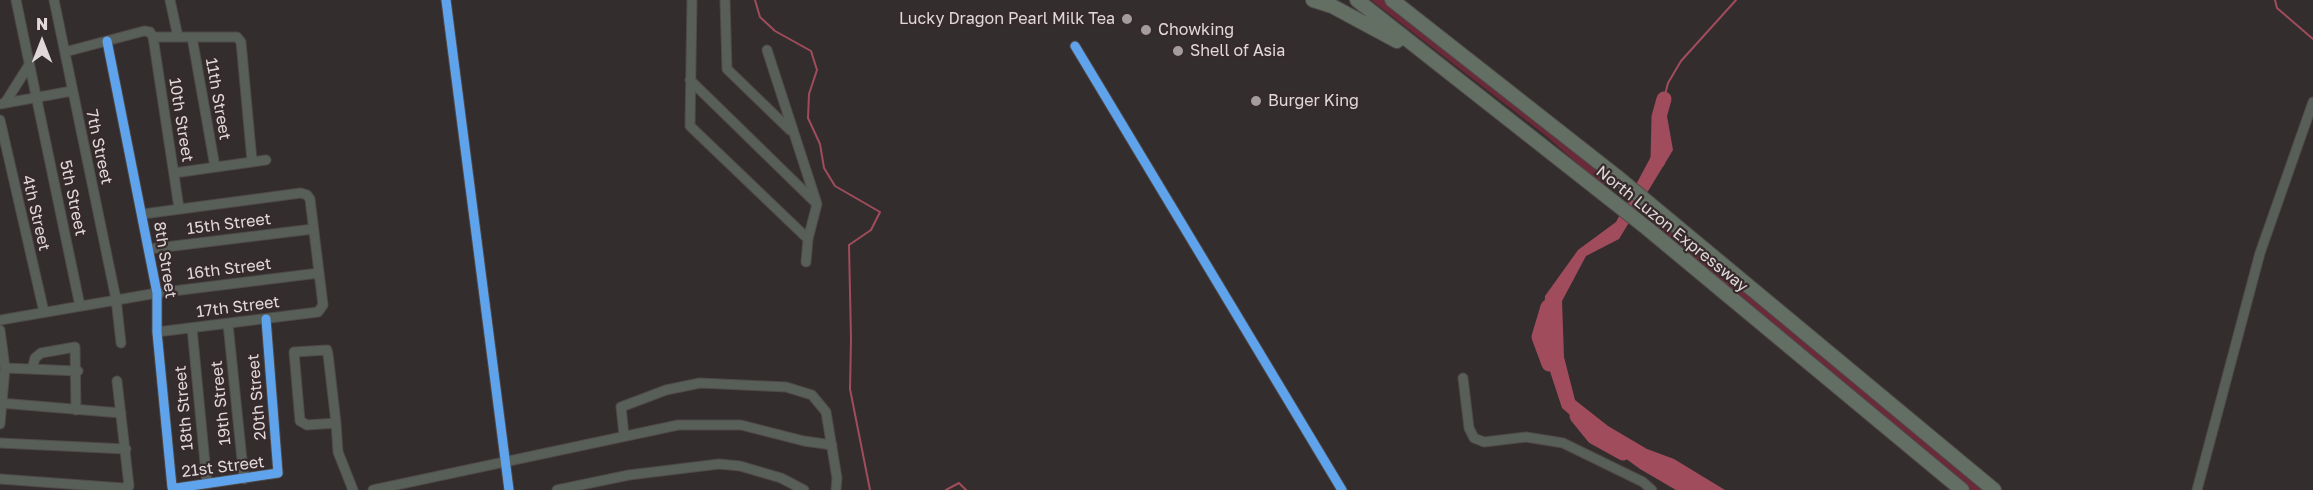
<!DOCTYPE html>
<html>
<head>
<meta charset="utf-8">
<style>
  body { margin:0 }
  #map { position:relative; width:2313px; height:490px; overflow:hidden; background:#342d2e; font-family:"Golos Text",sans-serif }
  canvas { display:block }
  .north { position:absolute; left:12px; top:12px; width:60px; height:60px; -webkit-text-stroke:4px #372a2c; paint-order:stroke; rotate:0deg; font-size:16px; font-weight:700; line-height:24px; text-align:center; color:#e0d8d9 }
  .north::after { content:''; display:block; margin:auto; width:21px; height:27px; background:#e0d8d9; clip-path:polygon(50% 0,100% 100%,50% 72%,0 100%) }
</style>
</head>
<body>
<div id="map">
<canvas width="2313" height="490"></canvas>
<div class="north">N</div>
</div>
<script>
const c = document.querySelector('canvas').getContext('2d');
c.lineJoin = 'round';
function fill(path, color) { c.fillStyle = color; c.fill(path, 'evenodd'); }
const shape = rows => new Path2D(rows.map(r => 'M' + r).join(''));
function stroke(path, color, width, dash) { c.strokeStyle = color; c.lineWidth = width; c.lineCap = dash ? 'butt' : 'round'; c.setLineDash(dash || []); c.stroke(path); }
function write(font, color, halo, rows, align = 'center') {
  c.font = font + ' "Golos Text",sans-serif'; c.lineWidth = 4.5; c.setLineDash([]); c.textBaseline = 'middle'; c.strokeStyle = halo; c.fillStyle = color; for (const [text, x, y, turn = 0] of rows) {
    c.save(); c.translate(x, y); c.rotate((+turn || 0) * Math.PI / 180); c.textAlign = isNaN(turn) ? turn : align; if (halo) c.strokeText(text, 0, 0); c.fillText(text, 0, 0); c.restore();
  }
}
fill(shape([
  [1371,0,1384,0,1550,130,1607,179,1603,186,1545,135],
  [1659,219,1859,386,1982,490,1971,490,1861,396,1653,225]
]), '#6b2a38');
fill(shape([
  [1664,99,1673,150,1619,239,1586,256,1562,301,1564,357,1575,400,1608,426,1647,449,1674,459,1725,490,1676,490,1640,469,1591,433,1562,408,1542,347,1545,296,1578,250,1616,222,1663,134]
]), '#a14c5c');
stroke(shape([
  [755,0,760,17,775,31,811,51,817,70,809,94,808,118,820,144,824,168,835,186,880,212,871,230,849,245,851,339,850,389,870,490],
  [2275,0,2277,8,2313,39],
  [1664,99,1668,83,1681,61,1736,0],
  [946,490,959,483,966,490]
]), '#a14c5c', 2);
stroke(shape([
  [1658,161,1659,117,1664,99],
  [1548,307,1539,337,1549,364],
  [1577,416,1594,437,1623,453]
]), '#a14c5c', 15);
const minor = shape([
  [16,0,80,306],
  [54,0,116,299,121,343],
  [170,0,178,37],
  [446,0,509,490],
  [692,0,690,126,808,239],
  [725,0,727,69,790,130],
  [153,37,237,37,241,42,252,161],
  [153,37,179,208],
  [192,37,215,167],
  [107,41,157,293,157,332,172,487,177,488,278,473,266,319],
  [1075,46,1342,490],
  [767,50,816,201],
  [65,52,144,31,150,32,153,37],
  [690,80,817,204,808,239,806,262],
  [5,103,29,65],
  [0,104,72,91],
  [0,120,44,312],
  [174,173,266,160],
  [143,214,301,193,307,195,310,199,323,305,318,312,157,332],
  [149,249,313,229],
  [0,320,157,293,319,273],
  [228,324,244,479],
  [192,328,207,484],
  [0,330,5,368,0,424],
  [5,368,78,371],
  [32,369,35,358,41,353,75,347,76,410],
  [1463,378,1469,428,1474,438,1484,442,1526,437,1563,443,1643,482,1652,490],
  [0,403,121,413],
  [336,423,307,425,300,421,294,352,327,350,328,354,336,423,338,452,353,490],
  [624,435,621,407,666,390,700,383,786,387,812,395,826,412,837,478,836,490],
  [0,443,126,449],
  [0,479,123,488,129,486,117,381],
  [373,490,678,425,741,425,804,441,832,445],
  [557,490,629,475,719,464,740,466,781,478,804,490],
  [2197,490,2260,253,2313,102]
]);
const highway = shape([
  [1313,0,1332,6,1397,41],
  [1357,0,1648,229,1962,490],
  [1392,0,1616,176,1994,490]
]);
stroke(minor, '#4f494a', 11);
stroke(highway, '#4f494a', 16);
stroke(minor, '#585f58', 9);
stroke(highway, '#626f62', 14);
stroke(shape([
  [446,0,509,490],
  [107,41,157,293,157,332,172,487,177,488,278,473,266,319],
  [1075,46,1342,490]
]), '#60a3ed', 9);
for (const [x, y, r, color] of [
  [1127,19,6,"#a49c9d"],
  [1146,30,6,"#a49c9d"],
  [1178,51,6,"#a49c9d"],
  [1256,101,6,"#a49c9d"]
]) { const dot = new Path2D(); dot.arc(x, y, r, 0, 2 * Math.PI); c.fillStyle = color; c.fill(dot); stroke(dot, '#372a2c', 2); }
write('16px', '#e0d8d9', '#372a2c', [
  ["Lucky Dragon Pearl Milk Tea",1115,19,"right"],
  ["Chowking",1158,30],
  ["Shell of Asia",1190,51],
  ["Burger King",1268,101]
], 'left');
write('16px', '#e0d8d9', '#372a2c', [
  ["11th Street",218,99,80],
  ["10th Street",181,120,81],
  ["7th Street",99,147,78],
  ["5th Street",73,198,78],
  ["4th Street",36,213,77],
  ["15th Street",229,224,-7],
  ["North Luzon Expressway",1672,229,39],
  ["8th Street",165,260,81],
  ["16th Street",229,269,-7],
  ["17th Street",238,307,-7],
  ["20th Street",257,397,-95],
  ["19th Street",221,403,-96],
  ["18th Street",184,408,-95],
  ["21st Street",223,467,-7]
]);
</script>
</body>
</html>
